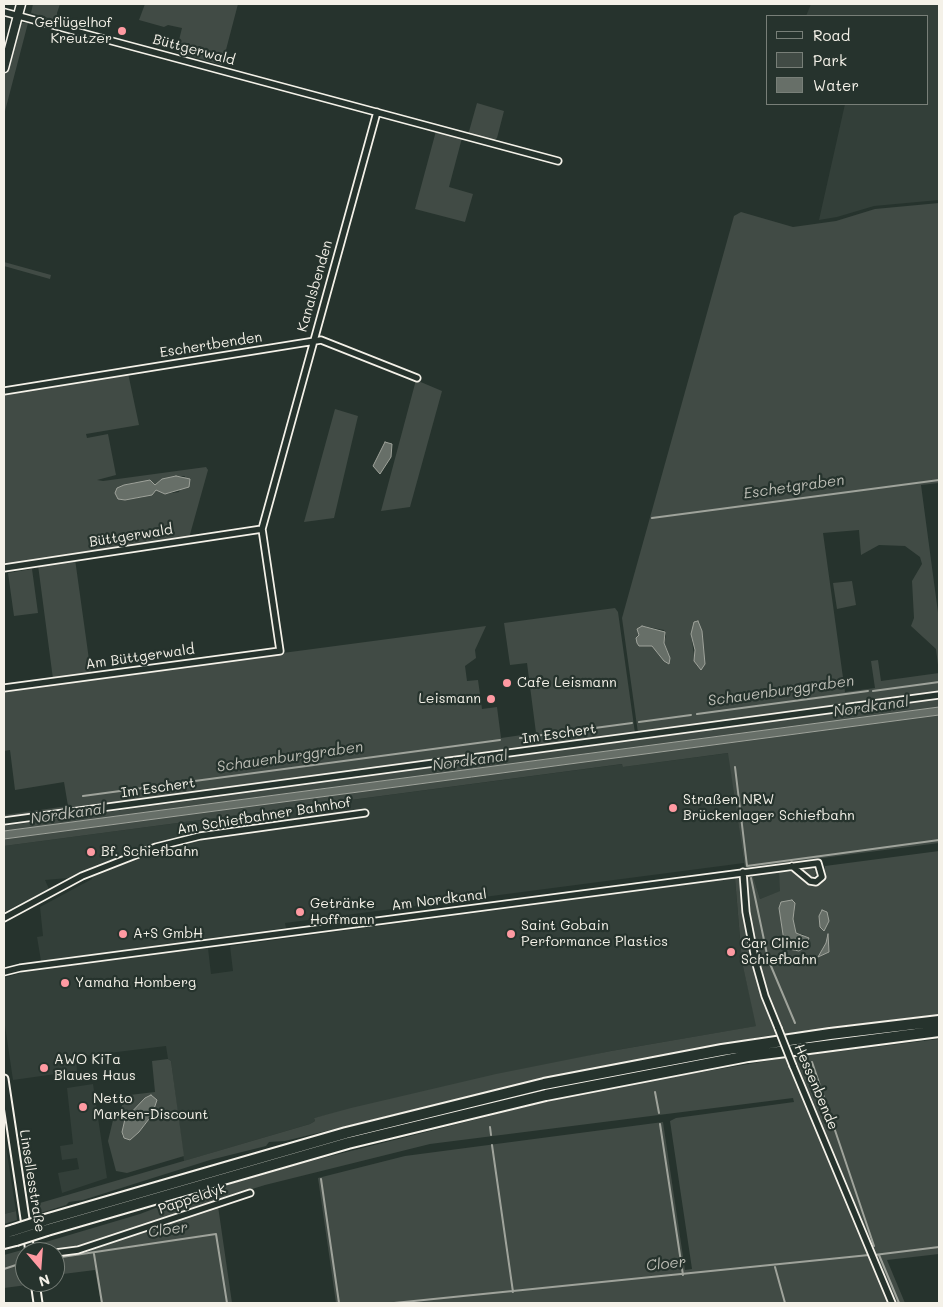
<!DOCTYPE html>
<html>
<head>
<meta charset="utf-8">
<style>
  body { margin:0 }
  #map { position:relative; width:943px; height:1307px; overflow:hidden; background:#26332d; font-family:Mali,sans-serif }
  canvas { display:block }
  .frame { position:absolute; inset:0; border:5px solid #f4f1e8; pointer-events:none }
  .legend { position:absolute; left:766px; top:15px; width:162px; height:90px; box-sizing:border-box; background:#26332d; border:1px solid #787f78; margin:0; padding:6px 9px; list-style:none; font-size:15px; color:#f4f1e8 }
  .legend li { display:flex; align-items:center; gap:10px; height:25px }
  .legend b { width:25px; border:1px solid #787f78 }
  .north { position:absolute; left:15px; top:1242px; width:50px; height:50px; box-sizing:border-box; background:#26332d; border:1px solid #787f78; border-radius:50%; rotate:162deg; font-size:14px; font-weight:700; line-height:20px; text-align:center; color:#f4f1e8 }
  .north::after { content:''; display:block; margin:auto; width:18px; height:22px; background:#ff9aa2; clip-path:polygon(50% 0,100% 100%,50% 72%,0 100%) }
</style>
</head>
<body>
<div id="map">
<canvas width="943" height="1307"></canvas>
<div class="frame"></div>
<ul class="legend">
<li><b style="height:6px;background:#26332d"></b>Road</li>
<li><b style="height:14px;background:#414b45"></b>Park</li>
<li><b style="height:14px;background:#676f68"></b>Water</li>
</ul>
<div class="north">N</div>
</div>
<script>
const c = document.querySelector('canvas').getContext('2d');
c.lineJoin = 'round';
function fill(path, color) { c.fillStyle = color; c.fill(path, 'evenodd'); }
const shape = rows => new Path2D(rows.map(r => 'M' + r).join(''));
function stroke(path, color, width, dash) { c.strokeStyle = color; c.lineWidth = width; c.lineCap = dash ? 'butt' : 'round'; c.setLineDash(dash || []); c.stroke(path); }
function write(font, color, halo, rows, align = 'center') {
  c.font = font + ' Mali,sans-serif'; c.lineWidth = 4.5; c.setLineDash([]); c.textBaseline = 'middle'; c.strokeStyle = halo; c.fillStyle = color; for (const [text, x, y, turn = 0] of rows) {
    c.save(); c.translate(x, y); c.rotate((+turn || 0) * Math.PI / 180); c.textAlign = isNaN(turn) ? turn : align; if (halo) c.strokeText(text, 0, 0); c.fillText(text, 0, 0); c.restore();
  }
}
fill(shape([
  [811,4,939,4,939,200,874,206,837,217,819,220,845,104,927,104,927,16,806,16],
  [729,753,744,863,285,923,286,928,41,961,37,937,43,936,40,907,92,879,91,876,45,880,49,889,4,912,4,846,623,764,623,767],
  [779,872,781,891,760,899,753,876],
  [735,878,742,962,757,1026,611,1051,314,1118,315,1121,310,1124,184,1161,171,1061,168,1059,166,1046,76,1057,77,1071,13,1080,4,1019,4,978,24,972,208,948,211,974,233,971,230,946],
  [93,1084,107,1178,62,1193,58,1173,79,1169,77,1158,62,1160,60,1146,73,1144,67,1088],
  [4,1134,16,1211,4,1214]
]), '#333f39');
fill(shape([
  [33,4,60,4,57,13,58,21,31,13],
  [145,4,238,4,222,65,176,52,182,28,168,25,164,27,139,20],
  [22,23,28,23,4,115,4,77,18,26],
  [477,103,504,111,497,138,493,141,468,135],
  [436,131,462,138,449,187,473,194,465,222,415,209],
  [939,203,939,483,921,485,939,620,939,692,638,733,622,618,734,216,741,212,793,227,836,221,875,209],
  [859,530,861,555,879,545,905,546,920,557,922,564,912,581,914,618,911,626,936,649,939,673,881,681,878,660,871,661,875,688,845,692,823,533],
  [697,621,702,631,703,647,694,655,691,634],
  [642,626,664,630,666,636,664,642,670,658,664,661,652,646,643,646,637,637],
  [4,262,51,275,50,279,4,266],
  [128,373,139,425,86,434,87,438,108,434,116,475,97,480,103,481,206,467,208,470,189,538,4,566,4,393],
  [176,476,185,476,179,492,165,494,156,490,143,497,125,500,118,499,115,493,124,485,137,482,155,485,162,479],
  [416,380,442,391,410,507,381,511],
  [335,409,358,416,334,518,304,522],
  [75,559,91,674,53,679,38,565],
  [32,569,38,613,14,616,8,573],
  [852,581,856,605,837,609,833,583],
  [615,608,618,612,635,733,4,818,4,815,68,806,64,782,15,790,10,750,4,751,4,690,486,626,475,650,476,658,465,666,467,681,478,680,482,709,497,707,501,738,536,733,527,663,510,665,504,623],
  [939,699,939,707,4,831,4,826],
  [939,715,939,843,745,868,728,753,623,767,622,764,4,846,4,839],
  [939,851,939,1014,766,1036,540,1079,285,1141,269,1142,266,1146,210,1160,83,1200,69,1202,66,1205,34,1215,33,1205,310,1124,315,1121,314,1118,351,1108,496,1074,611,1051,756,1026,742,962,735,878,753,876,760,899,780,891,779,872,793,872,807,882,823,879,825,866],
  [795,908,793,919,796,933,805,935,784,941],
  [808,867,817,871,814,878,803,871],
  [939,1039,939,1254,887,1260,905,1303,896,1303,878,1261,872,1262,889,1303,336,1303,318,1178,405,1156,663,1122,685,1270,692,1269,670,1121,676,1118,794,1102,793,1098,430,1144,265,1185,191,1208,90,1243,71,1248,40,1251,39,1244,140,1214,184,1197,315,1160,537,1104,614,1087,778,1059],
  [168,1059,171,1061,184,1156,127,1173,116,1171,108,1141,114,1116,122,1106,121,1096,155,1092,152,1061],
  [154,1104,152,1115,139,1132,130,1139,124,1138,122,1135],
  [218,1206,232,1303,101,1303,95,1270,55,1275,55,1256,72,1254,125,1238],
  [16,1211,17,1220,4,1224,4,1214],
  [22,1250,27,1285,4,1288,4,1255]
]), '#414b45');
const water = shape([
  [385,442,392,444,391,457,380,474,373,466,385,442],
  [176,476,190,479,189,487,165,494,156,490,152,495,125,500,118,499,115,493,117,488,124,485,150,480,155,485,162,479,176,476],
  [698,621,702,631,705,664,701,670,694,661,695,650,691,634,694,622,698,621],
  [642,626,665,632,664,643,670,658,669,664,664,661,652,646,639,646,637,643,636,638,639,635,637,629,642,626],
  [939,707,939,715,4,839,4,831,939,707],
  [792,900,795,903,793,919,796,933,809,938,806,946,799,951,789,949,784,941,779,908,781,902,792,900],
  [822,910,827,912,829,921,824,931,820,927,819,916,822,910],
  [828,934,829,952,818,957,826,943,828,934],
  [151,1095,157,1100,152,1115,139,1132,130,1140,124,1138,122,1132,125,1119,145,1098,151,1095]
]);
fill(water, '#676f68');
stroke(water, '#9fa39b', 1);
stroke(shape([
  [652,518,939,480],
  [873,691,939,682],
  [697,714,868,691],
  [639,722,691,715],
  [520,738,632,723],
  [735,767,747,866,939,840],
  [83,796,500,740],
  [751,878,768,959,795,1023],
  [812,1062,874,1246],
  [655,1092,659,1113],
  [660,1124,683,1275],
  [490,1127,491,1135],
  [492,1145,513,1292],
  [321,1179,339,1303],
  [94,1254,102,1303],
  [874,1255,939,1247],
  [879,1255,899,1303],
  [55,1258,216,1234,227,1303],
  [775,1267,785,1303],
  [4,1269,22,1263],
  [394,1303,869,1255]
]), '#9fa39b', 2);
const minor = shape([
  [4,12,558,161],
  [4,391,321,340,417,378],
  [4,568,262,529],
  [4,688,280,651,262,529,377,112],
  [4,821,939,695],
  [743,872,746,912,756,964,765,996,778,1028],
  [4,918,82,876,156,847,200,836,365,813],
  [4,972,20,968,818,863,822,877,816,882,810,881,792,866],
  [793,1066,892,1303],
  [55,1253,78,1250,250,1193]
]);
const tertiary = shape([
  [4,1079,30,1252],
  [35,1282,38,1303]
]);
const secondary = shape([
  [4,68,21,4]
]);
const motorway = shape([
  [45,1220,346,1133,544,1084,722,1050,830,1034,939,1021],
  [47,1230,348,1143,546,1095,748,1056,939,1031],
  [4,1233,14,1230],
  [4,1243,16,1240]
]);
stroke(minor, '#f4f1e8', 9);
stroke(tertiary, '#f4f1e8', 11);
stroke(secondary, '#f4f1e8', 11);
stroke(motorway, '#f4f1e8', 14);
stroke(minor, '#26332d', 5.5);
stroke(tertiary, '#26332d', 7);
stroke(secondary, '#26332d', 8);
stroke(motorway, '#26332d', 10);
const minorBridge = shape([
  [778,1028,793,1066]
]);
const motorwayBridge = shape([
  [14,1230,45,1220],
  [16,1240,47,1230]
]);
stroke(minorBridge, '#f4f1e8', 9, []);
stroke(motorwayBridge, '#f4f1e8', 14, []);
stroke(minorBridge, '#26332d', 5.5);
stroke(motorwayBridge, '#26332d', 10);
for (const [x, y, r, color] of [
  [122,31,5,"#ff9aa2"],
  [507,683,5,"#ff9aa2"],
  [491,699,5,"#ff9aa2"],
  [673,808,5,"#ff9aa2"],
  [91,852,5,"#ff9aa2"],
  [300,912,5,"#ff9aa2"],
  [123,934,5,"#ff9aa2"],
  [511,934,5,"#ff9aa2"],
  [731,952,5,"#ff9aa2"],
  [65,983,5,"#ff9aa2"],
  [44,1068,5,"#ff9aa2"],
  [83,1107,5,"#ff9aa2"]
]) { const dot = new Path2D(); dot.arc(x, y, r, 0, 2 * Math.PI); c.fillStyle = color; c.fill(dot); stroke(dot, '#26332d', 2); }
write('14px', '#f4f1e8', '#26332d', [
  ["Geflügelhof",112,23,"right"],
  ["Kreutzer",112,39,"right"],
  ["Cafe Leismann",517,683],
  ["Leismann",481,699,"right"],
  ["Straßen NRW",683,800],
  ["Brückenlager Schiefbahn",683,816],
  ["Bf. Schiefbahn",101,852],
  ["Getränke",310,904],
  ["Hoffmann",310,920],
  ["Saint Gobain",521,926],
  ["Performance Plastics",521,942],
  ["A+S GmbH",133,934],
  ["Car Clinic",741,944],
  ["Schiefbahn",741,960],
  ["Yamaha Homberg",75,983],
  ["AWO KiTa",54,1060],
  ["Blaues Haus",54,1076],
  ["Netto",93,1099],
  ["Marken-Discount",93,1115]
], 'left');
write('14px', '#f4f1e8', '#26332d', [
  ["Büttgerwald",194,50,15],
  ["Kanalsbenden",315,286,-74],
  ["Eschertbenden",211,345,-9],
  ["Büttgerwald",131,536,-9],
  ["Am Büttgerwald",140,657,-8],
  ["Im Eschert",559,734,-8],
  ["Im Eschert",158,788,-8],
  ["Am Schiefbahner Bahnhof",264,816,-9],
  ["Am Nordkanal",439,900,-7],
  ["Hessenbende",816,1087,67],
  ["Linsellesstraße",32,1181,81],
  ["Pappeldyk",192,1199,-18]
]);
write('italic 15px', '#bcbdb5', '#26332d', [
  ["Eschetgraben",794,487,-8],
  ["Schauenburggraben",781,691,-8],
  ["Nordkanal",871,707,-8],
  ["Schauenburggraben",290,757,-8],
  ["Nordkanal",470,761,-8],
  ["Nordkanal",68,814,-8],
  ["Cloer",168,1230,-8],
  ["Cloer",666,1264,-6]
]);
</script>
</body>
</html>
